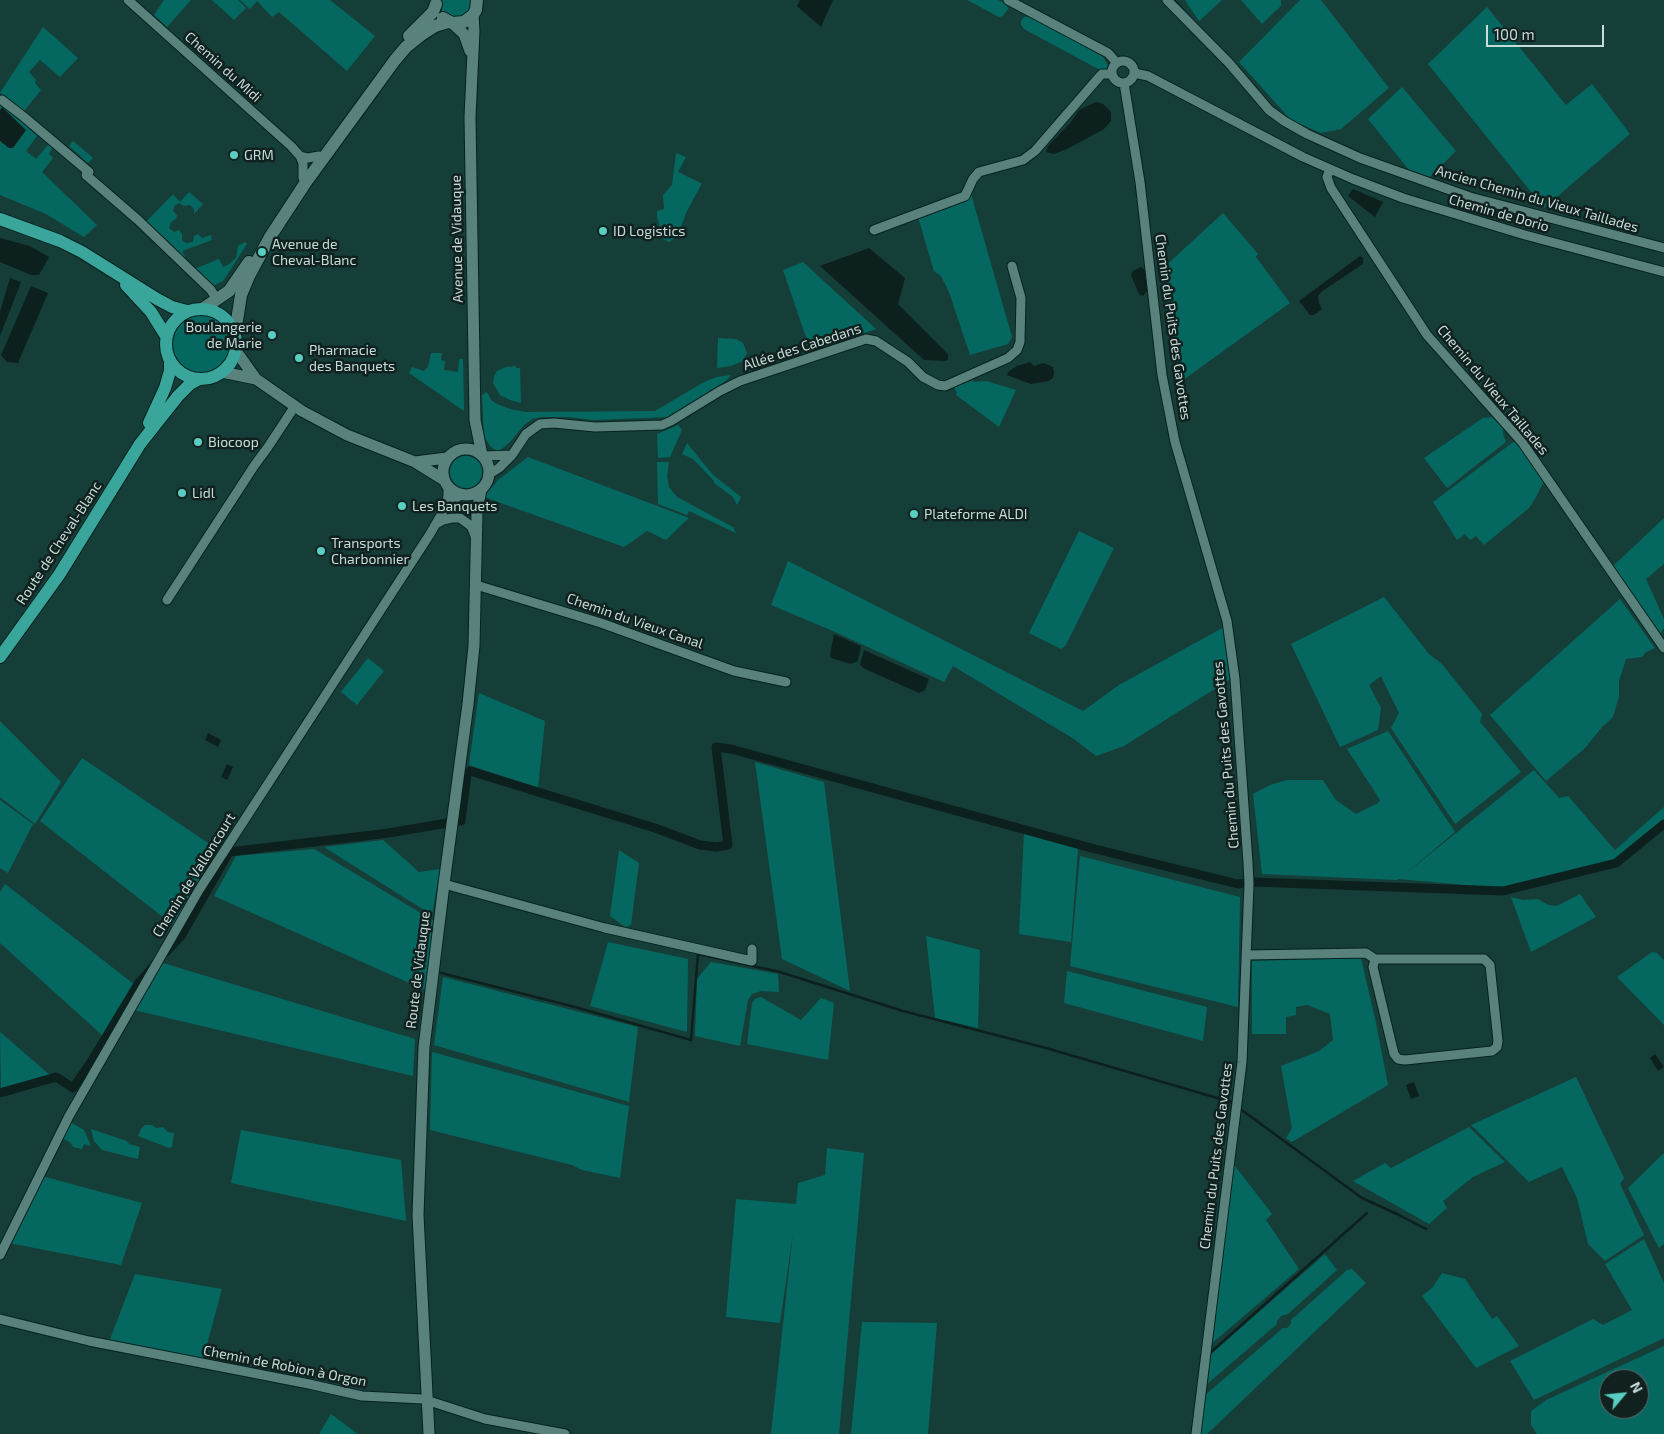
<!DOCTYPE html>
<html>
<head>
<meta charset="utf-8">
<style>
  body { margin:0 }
  #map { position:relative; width:1664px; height:1434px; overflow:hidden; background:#163e39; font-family:"Exo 2",sans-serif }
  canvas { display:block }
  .north { position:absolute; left:1599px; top:1369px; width:50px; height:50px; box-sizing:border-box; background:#11211f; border:1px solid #5a6c69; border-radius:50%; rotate:62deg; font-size:14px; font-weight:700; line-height:20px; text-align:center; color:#c7dcd8 }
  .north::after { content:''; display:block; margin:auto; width:18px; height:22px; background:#57cec1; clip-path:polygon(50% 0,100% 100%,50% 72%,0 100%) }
  .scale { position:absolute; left:1486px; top:25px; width:118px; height:22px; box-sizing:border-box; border:2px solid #c7dcd8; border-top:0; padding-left:6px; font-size:15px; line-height:18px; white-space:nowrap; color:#c7dcd8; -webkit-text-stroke:4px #11211f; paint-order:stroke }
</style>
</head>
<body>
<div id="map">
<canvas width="1664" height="1434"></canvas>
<div class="north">N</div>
<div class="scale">100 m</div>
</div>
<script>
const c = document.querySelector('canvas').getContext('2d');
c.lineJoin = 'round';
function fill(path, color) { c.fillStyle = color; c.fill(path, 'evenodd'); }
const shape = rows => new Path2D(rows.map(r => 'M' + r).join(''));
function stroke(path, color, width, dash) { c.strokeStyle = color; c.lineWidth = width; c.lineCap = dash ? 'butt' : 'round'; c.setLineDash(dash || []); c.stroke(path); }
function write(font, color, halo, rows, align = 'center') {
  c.font = font + ' "Exo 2",sans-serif'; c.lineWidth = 5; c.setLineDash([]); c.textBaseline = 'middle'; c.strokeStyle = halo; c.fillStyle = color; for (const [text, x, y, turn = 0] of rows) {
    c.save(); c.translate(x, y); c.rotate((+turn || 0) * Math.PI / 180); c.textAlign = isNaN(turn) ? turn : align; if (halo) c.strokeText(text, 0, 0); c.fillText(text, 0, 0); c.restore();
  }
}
fill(shape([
  [164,0,191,0,167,27,154,15],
  [212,0,238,0,246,8,234,20],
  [240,0,330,0,375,36,347,71,279,12,272,17,257,1,250,9],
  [441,0,472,0,471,9,461,19,447,16,442,11],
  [967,0,998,0,1006,4,1008,9,1003,16,999,17],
  [1185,0,1222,0,1199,21],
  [1241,0,1281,0,1281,6,1262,24],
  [1300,0,1321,0,1389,88,1341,129,1321,133,1291,120,1239,62],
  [1487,7,1566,105,1592,84,1630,134,1544,208,1428,64],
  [1024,17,1029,17,1036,19,1103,57,1109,67,1104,70,1100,70,1024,29,1021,25,1021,21],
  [43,27,78,58,60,77,40,60,29,72,36,80,35,83,41,90,25,110,22,111,0,93],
  [1402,87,1456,151,1430,177,1409,170,1368,119],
  [4,105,37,136,26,151,36,159,48,145,52,148,49,154,53,158,42,172,97,225,84,237,46,214,0,195,0,106],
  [73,141,93,158,88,163,69,146],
  [676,153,686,157,678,172,701,183,701,185,686,213,678,236,669,242,663,239,657,217,657,211,664,209,663,195,672,185],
  [189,192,203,204,194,214,194,209,190,205,184,206,179,203,174,206,173,211,177,215,176,219,171,222,169,228,174,232,179,230,182,234,182,240,186,243,193,242,194,236,198,234,202,238,211,235,212,240,182,251,189,264,144,224,173,194,180,202],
  [971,194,1012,337,1008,344,970,355,949,292,941,276,934,271,918,217],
  [1223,213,1258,254,1256,257,1290,303,1179,383,1160,271],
  [245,242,247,244,223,281,211,287,194,269,219,259,223,267,228,265,236,258,238,246],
  [803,262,876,329,811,352,783,270],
  '173 344a29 29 0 1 1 58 0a29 29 0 1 1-58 0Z',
  [718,338,736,339,743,343,747,353,743,361,731,366,717,368],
  [431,353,442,353,441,360,445,361,444,370,458,372,459,359,463,359,464,411,409,373,412,367,424,371,428,367],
  [516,366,516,368,520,368,521,403,510,400,500,395,493,383,494,376,497,371,506,367],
  [731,375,727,380,670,417,592,420,569,417,542,417,532,419,524,425,510,442,498,452,491,447,484,437,482,395,487,392,491,400,497,404,510,409,526,412,655,411,704,382,717,377],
  [973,380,974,382,986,381,1016,390,999,427,956,395,957,393,954,387],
  [1492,417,1503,428,1503,434,1506,442,1447,488,1424,458,1483,418],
  [678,425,682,430,670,457,658,458,657,434],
  [1516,440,1545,479,1536,497,1529,508,1484,545,1476,536,1470,540,1465,534,1457,540,1433,502],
  [687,443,713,475,741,497,737,505,733,497,714,483,714,481,693,459,682,454],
  '450 472a16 16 0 1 1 32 0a16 16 0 1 1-32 0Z',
  [528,457,689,518,666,540,647,531,624,547,484,497,498,480],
  [657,462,669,462,667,476,669,487,677,497,733,527,736,533,689,511,687,515,658,504],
  [1664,518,1664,564,1646,579,1664,619,1664,628,1660,634,1612,567],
  [1079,531,1114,548,1066,645,1061,649,1029,633],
  [788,561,1083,711,1119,685,1224,627,1232,678,1124,746,1096,756,1074,739,953,666,944,682,833,631,771,605],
  [1384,597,1429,654,1442,664,1482,714,1480,722,1521,772,1455,824,1391,728,1399,713,1381,676,1369,685,1381,708,1378,730,1340,747,1291,644],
  [1620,599,1655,648,1646,652,1642,657,1626,659,1619,681,1619,696,1613,717,1602,727,1585,748,1546,781,1490,715],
  [368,658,384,671,357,705,341,692],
  [479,693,545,721,538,788,469,765],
  [0,721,61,782,35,824,0,797],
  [1388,731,1455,832,1403,876,1534,770,1559,798,1568,796,1615,850,1664,807,1664,821,1617,860,1499,888,1399,879,1397,880,1262,874,1253,794,1270,785,1287,780,1323,780,1336,800,1356,814,1378,803,1380,800,1347,749],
  [82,758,217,849,173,925,40,821],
  [755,762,824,782,850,991,782,959],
  [0,800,33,824,8,873,0,868],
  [1024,833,1078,848,1071,942,1019,934],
  [383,840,419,872,440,869,432,915,324,847],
  [314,849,434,921,425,990,214,896,236,856],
  [619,850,639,863,631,925,625,927,610,916],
  [1080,856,1240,897,1238,1007,1070,966],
  [5,884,135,985,103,1036,0,943,0,892],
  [1580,894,1596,917,1531,952,1511,897,1523,900,1538,899,1548,905,1557,906],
  [926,936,980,950,978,1028,935,1018],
  [608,942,688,959,687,1032,590,1006],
  [1652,952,1657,953,1664,960,1664,1025,1617,977],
  [1361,958,1376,1023,1388,1085,1292,1142,1286,1138,1292,1128,1281,1066,1319,1051,1333,1040,1330,1014,1307,1005,1296,1007,1296,1015,1286,1017,1286,1034,1252,1034,1252,961],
  [711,962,778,974,779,992,761,991,752,994,748,1000,740,1046,695,1036,697,979],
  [163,963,415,1039,413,1076,134,1010],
  [1067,971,1207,1007,1203,1041,1064,1003],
  [443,977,638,1027,629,1102,434,1045],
  [761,997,801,1020,821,998,834,1003,828,1060,747,1044,752,1003,755,999],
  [0,1032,50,1075,1,1091],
  [432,1052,629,1106,620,1178,582,1170,572,1165,430,1130],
  [1576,1077,1624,1178,1620,1184,1644,1235,1605,1261,1588,1244,1577,1198,1562,1167,1529,1182,1471,1125],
  [70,1122,84,1130,91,1146,84,1144,82,1149,73,1147,70,1142,62,1138],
  [145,1125,152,1125,156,1128,163,1127,168,1132,174,1133,172,1147,169,1148,138,1136,141,1129],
  [1469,1127,1505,1162,1473,1177,1443,1201,1447,1208,1429,1224,1353,1181,1385,1163,1391,1168],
  [91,1129,127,1141,129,1144,140,1147,138,1159,102,1150,94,1141],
  [241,1130,401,1160,406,1221,231,1183],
  [827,1148,864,1153,839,1434,771,1434,793,1233,780,1323,726,1317,736,1199,796,1204,798,1183,825,1175],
  [1664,1153,1664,1244,1659,1248,1628,1188],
  [1235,1166,1272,1214,1266,1220,1299,1269,1211,1344,1231,1168],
  [42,1176,142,1203,121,1265,9,1243],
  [1644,1239,1664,1283,1664,1338,1534,1400,1510,1361,1593,1319,1603,1325,1632,1310,1605,1264],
  [1325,1254,1337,1270,1288,1314,1281,1316,1277,1321,1277,1324,1206,1385,1210,1355],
  [1352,1269,1366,1283,1207,1434,1199,1434,1204,1396,1283,1328,1287,1328,1291,1324,1291,1320,1347,1270],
  [1442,1273,1465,1279,1492,1319,1497,1316,1519,1346,1476,1368,1422,1296,1433,1287],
  [135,1274,222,1289,203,1359,109,1342],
  [862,1322,937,1323,928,1434,851,1434],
  [1664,1346,1664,1434,1537,1434,1531,1425,1531,1411,1546,1400],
  [1609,1379,1639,1379,1639,1409,1609,1409],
  [331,1414,358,1434,319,1434]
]), '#056860');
fill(shape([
  [800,0,833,0,821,27,797,6],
  [1096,102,1103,104,1111,112,1111,121,1104,129,1069,148,1054,154,1046,152,1048,146,1071,122,1079,110],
  [2,107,26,130,13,148,9,148,0,141,0,110],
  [1353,189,1383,202,1375,217,1348,196],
  [0,238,30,246,49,257,39,275,31,275,0,262],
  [869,248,905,278,898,304,948,354,948,360,945,361,924,360,820,266],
  [1360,256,1363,258,1363,264,1321,292,1318,296,1319,303,1322,309,1314,315,1310,315,1299,301],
  [1141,267,1145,270,1147,291,1143,296,1139,294,1131,275,1133,271],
  [10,278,21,282,0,336,0,312],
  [31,286,48,293,18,363,7,362,1,355],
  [1030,362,1034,366,1043,363,1053,367,1054,373,1053,378,1049,381,1031,384,1007,375,1009,371,1017,366],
  [834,634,861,646,858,661,851,664,831,658,830,655],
  [864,650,929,679,925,690,919,693,865,669,860,665],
  [208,733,221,740,218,747,205,740],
  [227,764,233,767,227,780,221,777],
  [1655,1054,1664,1067,1658,1071,1650,1058],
  [1414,1082,1419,1096,1411,1099,1406,1085]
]), '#0c201d');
stroke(shape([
  [1174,0,1183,10],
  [441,973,575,1007,691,1040,698,954,780,972,903,1011,1046,1048,1231,1102,1234,1105],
  [1239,1108,1362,1198,1397,1214,1426,1229],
  [1210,1353,1367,1213]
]), '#0c201d', 2.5);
stroke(shape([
  [165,953,181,936,229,852,389,833,459,821,461,821,467,774,470,771,655,828,700,845,717,847,728,845,716,747,731,749,1095,849,1238,884,1253,882,1503,891,1616,863,1664,824],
  [0,1093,56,1077,73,1088,91,1062,138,984,152,968]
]), '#0c201d', 9);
const minor = shape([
  [128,0,291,146,300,156,303,163,303,178],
  [1008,0,1108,53,1117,63],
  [1167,0,1229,63,1269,110,1284,121,1307,134,1360,158,1470,197,1664,248],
  '1112 72a11 11 0 1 1 22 0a11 11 0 1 1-22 0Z',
  [1134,73,1148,76,1303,157,1353,179,1403,198,1525,235,1664,272],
  [1124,83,1140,182,1162,375,1175,442,1227,621,1235,679,1248,863,1249,884,1242,1062,1196,1434],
  [2,100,24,117,89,172,86,175,138,220,211,290,217,300],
  [300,156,308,158,319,156],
  [1330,169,1327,177,1331,188,1427,335,1522,442,1664,648],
  [874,230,965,196,973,179,979,172,1023,160,1035,151,1100,76,1102,74,1112,74],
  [483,456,512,455],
  [488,475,499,468,512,455,526,434,540,424,554,423,595,427,662,425,671,421,720,391,740,381,866,339,876,341,908,362,923,377,938,385,945,386,1008,358,1017,350,1020,342,1021,298,1012,266],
  [445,508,461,494],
  [436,524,443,520,452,518,460,518,471,526,476,538],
  [476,585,601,623,734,671,786,682],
  [167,600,254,466,268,447,295,406],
  [444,884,605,928,752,961,752,949],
  [1246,955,1366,953,1375,959,1484,959,1490,965,1498,1041,1497,1047,1492,1051,1405,1060,1398,1059,1394,1054,1373,967,1375,959],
  [0,1255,69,1116,199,890,430,534,445,508,448,496,448,486],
  [0,1319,89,1341,309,1384,362,1396,423,1399,485,1419,565,1434]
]);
const tertiary = shape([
  [473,15,474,31,470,117,475,420,482,455],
  [452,23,464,34,470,51],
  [236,351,256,379,302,411,347,435,415,462,444,480],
  [222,372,256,379],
  '443 472a23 23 0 1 1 46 0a23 23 0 1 1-46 0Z',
  [415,462,447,458],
  [429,1434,418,1215,424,1047,444,884,468,704,474,646,477,512,481,489]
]);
const secondary = shape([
  [443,18,452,23,464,22,473,15,476,10,477,0],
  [409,36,433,12,436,4],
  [204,308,229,291,249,262],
  [235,333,241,295,249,276,270,237,306,182,395,60,406,47,421,35,435,26,448,22]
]);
const primary = shape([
  [0,219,60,241,82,252,157,299,172,307,187,311],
  [126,285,151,312,166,336],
  '166 344a35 35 0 1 1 70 0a35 35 0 1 1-70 0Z',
  [149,423,165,388,170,371,170,360],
  [0,657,59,575,140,444,178,396,190,384,199,379]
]);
stroke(minor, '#042320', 11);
stroke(tertiary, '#042320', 13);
stroke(secondary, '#042320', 14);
stroke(primary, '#042320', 14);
stroke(minor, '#5a827d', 9);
stroke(tertiary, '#5a827d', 11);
stroke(secondary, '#5a827d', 12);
stroke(primary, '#39a59b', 12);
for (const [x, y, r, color] of [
  [234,155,5,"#57cec1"],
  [603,231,5,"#57cec1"],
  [262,252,5,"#57cec1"],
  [272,335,5,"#57cec1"],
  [299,358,5,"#57cec1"],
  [198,442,5,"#57cec1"],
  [182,493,5,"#57cec1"],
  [402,506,5,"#57cec1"],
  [914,514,5,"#57cec1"],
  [321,551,5,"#57cec1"]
]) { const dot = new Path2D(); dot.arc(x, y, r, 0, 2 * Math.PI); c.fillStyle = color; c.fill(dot); stroke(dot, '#11211f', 2); }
write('14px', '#c7dcd8', '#11211f', [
  ["Chemin du Midi",223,67,42],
  ["Ancien Chemin du Vieux Taillades",1537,199,16],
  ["Chemin de Dorio",1499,213,16],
  ["Avenue de Vidauque",457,239,-91],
  ["Chemin du Puits des Gavottes",1173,327,82],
  ["Allée des Cabedans",802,347,-18],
  ["Chemin du Vieux Taillades",1493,390,50],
  ["Route de Cheval-Blanc",59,543,-57],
  ["Chemin du Vieux Canal",635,621,19],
  ["Chemin du Puits des Gavottes",1226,755,-95],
  ["Chemin de Valloncourt",194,875,-58],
  ["Route de Vidauque",418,970,-83],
  ["Chemin du Puits des Gavottes",1216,1156,-83],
  ["Chemin de Robion à Orgon",285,1366,11]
]);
write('14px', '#c7dcd8', '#11211f', [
  ["GRM",244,155],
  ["ID Logistics",613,231],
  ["Avenue de",272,244],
  ["Cheval-Blanc",272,260],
  ["Boulangerie",262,327,"right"],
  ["de Marie",262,343,"right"],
  ["Pharmacie",309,350],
  ["des Banquets",309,366],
  ["Biocoop",208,442],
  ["Lidl",192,493],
  ["Les Banquets",412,506],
  ["Plateforme ALDI",924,514],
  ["Transports",331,543],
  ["Charbonnier",331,559]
], 'left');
</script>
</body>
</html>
